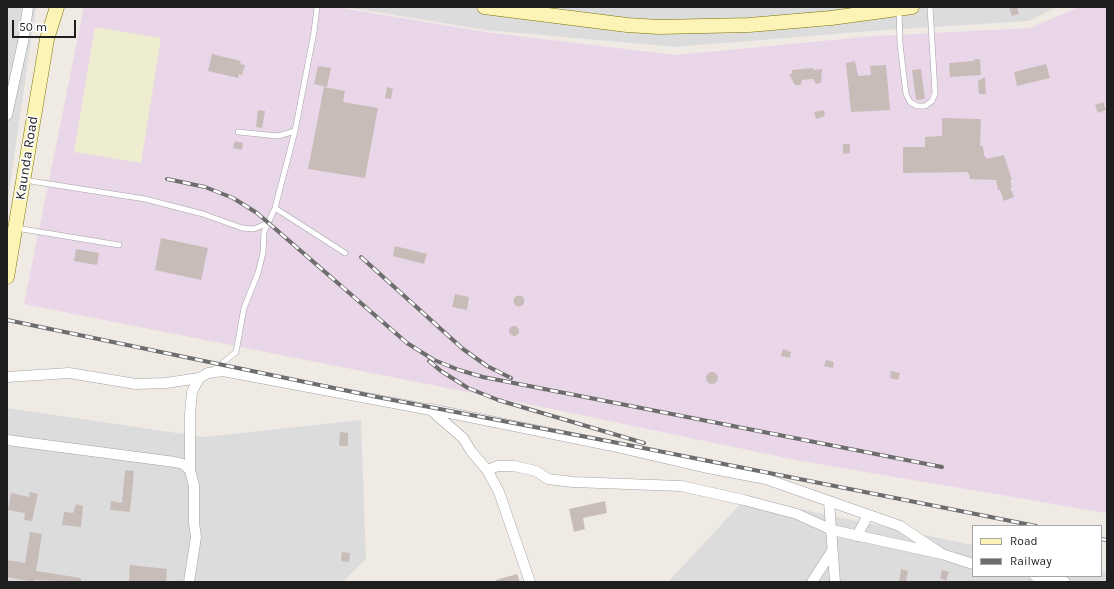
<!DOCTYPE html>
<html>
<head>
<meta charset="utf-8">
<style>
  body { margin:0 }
  #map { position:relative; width:1114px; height:589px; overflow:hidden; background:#f0eae5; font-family:Karla,sans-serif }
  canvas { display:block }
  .frame { position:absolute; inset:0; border:8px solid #1f1f1f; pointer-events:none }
  .legend { position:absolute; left:972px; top:525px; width:130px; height:52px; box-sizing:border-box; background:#fff; border:1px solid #a5a5a5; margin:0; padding:5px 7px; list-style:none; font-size:12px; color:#1f1f1f }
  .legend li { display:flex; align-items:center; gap:8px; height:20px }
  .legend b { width:20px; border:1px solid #a5a5a5 }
  .scale { position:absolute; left:12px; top:20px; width:64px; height:18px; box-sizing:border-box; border:2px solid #1f1f1f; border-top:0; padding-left:5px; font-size:12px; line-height:14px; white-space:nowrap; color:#1f1f1f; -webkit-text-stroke:3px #fff; paint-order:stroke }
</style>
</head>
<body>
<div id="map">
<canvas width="1114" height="589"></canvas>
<div class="frame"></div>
<ul class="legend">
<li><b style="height:5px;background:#fcf4b7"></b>Road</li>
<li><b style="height:5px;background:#6d6d6d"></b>Railway</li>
</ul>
<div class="scale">50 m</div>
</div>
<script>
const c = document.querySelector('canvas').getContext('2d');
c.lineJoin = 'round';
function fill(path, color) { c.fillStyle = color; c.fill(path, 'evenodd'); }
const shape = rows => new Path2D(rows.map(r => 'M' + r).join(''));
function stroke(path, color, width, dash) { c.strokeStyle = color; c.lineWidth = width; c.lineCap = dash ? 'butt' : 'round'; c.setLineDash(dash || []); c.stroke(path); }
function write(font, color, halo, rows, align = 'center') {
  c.font = font + ' Karla,sans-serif'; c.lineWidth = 3; c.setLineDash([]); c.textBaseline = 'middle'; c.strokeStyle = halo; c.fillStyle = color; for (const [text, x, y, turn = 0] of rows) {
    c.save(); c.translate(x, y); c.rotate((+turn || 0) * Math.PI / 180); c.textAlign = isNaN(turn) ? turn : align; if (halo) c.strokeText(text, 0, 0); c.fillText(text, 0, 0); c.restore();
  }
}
fill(shape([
  [7,7,36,7,7,205],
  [345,7,1057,7,1029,21,871,31,675,47,486,30],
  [7,408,204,437,361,420,366,559,343,582,7,582],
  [746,498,973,545,973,576,1101,576,1101,571,1107,572,1107,582,668,582]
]), '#dddcdc');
fill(shape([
  [84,7,336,7,485,32,675,55,875,36,1030,28,1079,7,1107,7,1107,513,801,461,533,405,24,304]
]), '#e9d6e9');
fill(shape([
  [95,27,161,38,141,163,74,152]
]), '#efedcf');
fill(shape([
  [1017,7,1019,14,1012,16,1009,8],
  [212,54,241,61,240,64,245,65,242,75,239,74,238,78,208,71],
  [974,59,980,59,981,75,950,77,949,63,974,61],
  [855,61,858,76,871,75,870,66,886,65,890,110,851,112,846,63],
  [1046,64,1050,78,1017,86,1014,72],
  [318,66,331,68,327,87,314,84],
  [813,68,814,70,822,69,821,83,816,84,813,79,802,80,801,85,795,85,789,74,792,74,792,70],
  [921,69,925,99,916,100,912,70],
  [985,77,986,94,979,94,978,81],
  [324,87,345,91,343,102,378,108,365,178,308,169],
  [387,87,393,89,391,99,385,98],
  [1103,102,1106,110,1098,113,1095,105],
  [258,110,265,111,262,128,256,127],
  [824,110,825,116,816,119,814,112],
  [942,118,981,119,980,146,983,146,984,156,986,156,986,159,1004,155,1012,180,1010,180,1012,187,1010,188,1014,197,1004,201,1000,190,998,190,996,180,970,179,969,174,967,172,903,173,903,147,925,147,925,137,942,136],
  [235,141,243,143,242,150,233,148],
  [843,144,850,144,850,153,843,154],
  [161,238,208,248,201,280,155,270],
  [395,246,427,254,424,264,393,256],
  [76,249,99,253,97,265,74,261],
  [455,294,469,297,467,310,452,307],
  '513.5 301a5.5 5.5 0 1 1 11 0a5.5 5.5 0 1 1-11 0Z',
  '509 331a5 5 0 1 1 10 0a5 5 0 1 1-10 0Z',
  [783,349,791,352,790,358,781,356],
  [826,360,834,362,833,368,824,366],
  [891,371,900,373,898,380,890,378],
  '706 378a6 6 0 1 1 12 0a6 6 0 1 1-12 0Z',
  [340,432,348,433,348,446,339,446],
  [125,470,134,471,130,512,110,510,111,501,122,503],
  [30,492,38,494,32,521,24,520,25,513,8,510,11,493,29,497],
  [605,501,607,513,583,518,585,529,574,532,569,509],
  [76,504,83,506,81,527,62,525,64,512,73,513],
  [30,532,42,534,36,571,81,578,81,582,34,580,34,582,7,577,7,560,25,563],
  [342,552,350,553,349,562,341,561],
  [130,565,167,569,166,582,129,582],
  [901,569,908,571,906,582,899,582],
  [942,570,949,572,946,581,940,578],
  [517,574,520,582,496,582,496,580]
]), '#c8bcb8');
const service = shape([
  [899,10,900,44,906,94,910,102,917,106,925,106,932,101,935,93,930,7],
  [238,132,278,136,295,131],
  [24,180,145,199,203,214,242,228,254,229,266,224],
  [275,208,345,253],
  [16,228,119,245],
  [214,370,236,352,244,308,258,273,263,253,264,232,275,208,295,131,314,32,317,7]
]);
const minor = shape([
  [7,115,23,42,28,7],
  [7,377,69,373,136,384,166,383,199,378,208,373,223,371,431,410],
  [430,409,608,445,703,467,766,479,900,526,942,554],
  [432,411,463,438,471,451,487,470,499,492,530,582],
  [7,440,175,462,183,464,190,470],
  [487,470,498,466,514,466,536,471,548,479,573,482,681,486,744,500,797,514,832,530,942,554,973,564],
  [829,501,835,582],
  [857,536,868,515],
  [1035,576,1065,582],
  [189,582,196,537,194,523,194,486,190,470,190,414,192,392,199,378],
  [812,582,832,551]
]);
const secondary = shape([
  [484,7,627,25,659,27,749,25,831,18,912,7],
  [7,277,47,39,57,7]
]);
stroke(service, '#a3a3a3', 6);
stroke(minor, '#a3a3a3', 11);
stroke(secondary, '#7a7501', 15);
stroke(service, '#fff', 5);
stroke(minor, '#fff', 10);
stroke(secondary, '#fcf4b7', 14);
const rail = shape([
  [167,179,205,187,233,198,257,213,407,343,434,360,459,370,483,377,942,467],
  [361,257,463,349,487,366,511,378],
  [7,320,377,397,618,443,1036,526],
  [429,361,441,371,468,388,498,400,644,443],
  [1101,539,1107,540]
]);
stroke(rail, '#6d6d6d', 4);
stroke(rail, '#fff', 2.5, [8]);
write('14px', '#1f1f1f', '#fff', [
  ["Kaunda Road",27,158,-81]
]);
</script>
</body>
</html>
